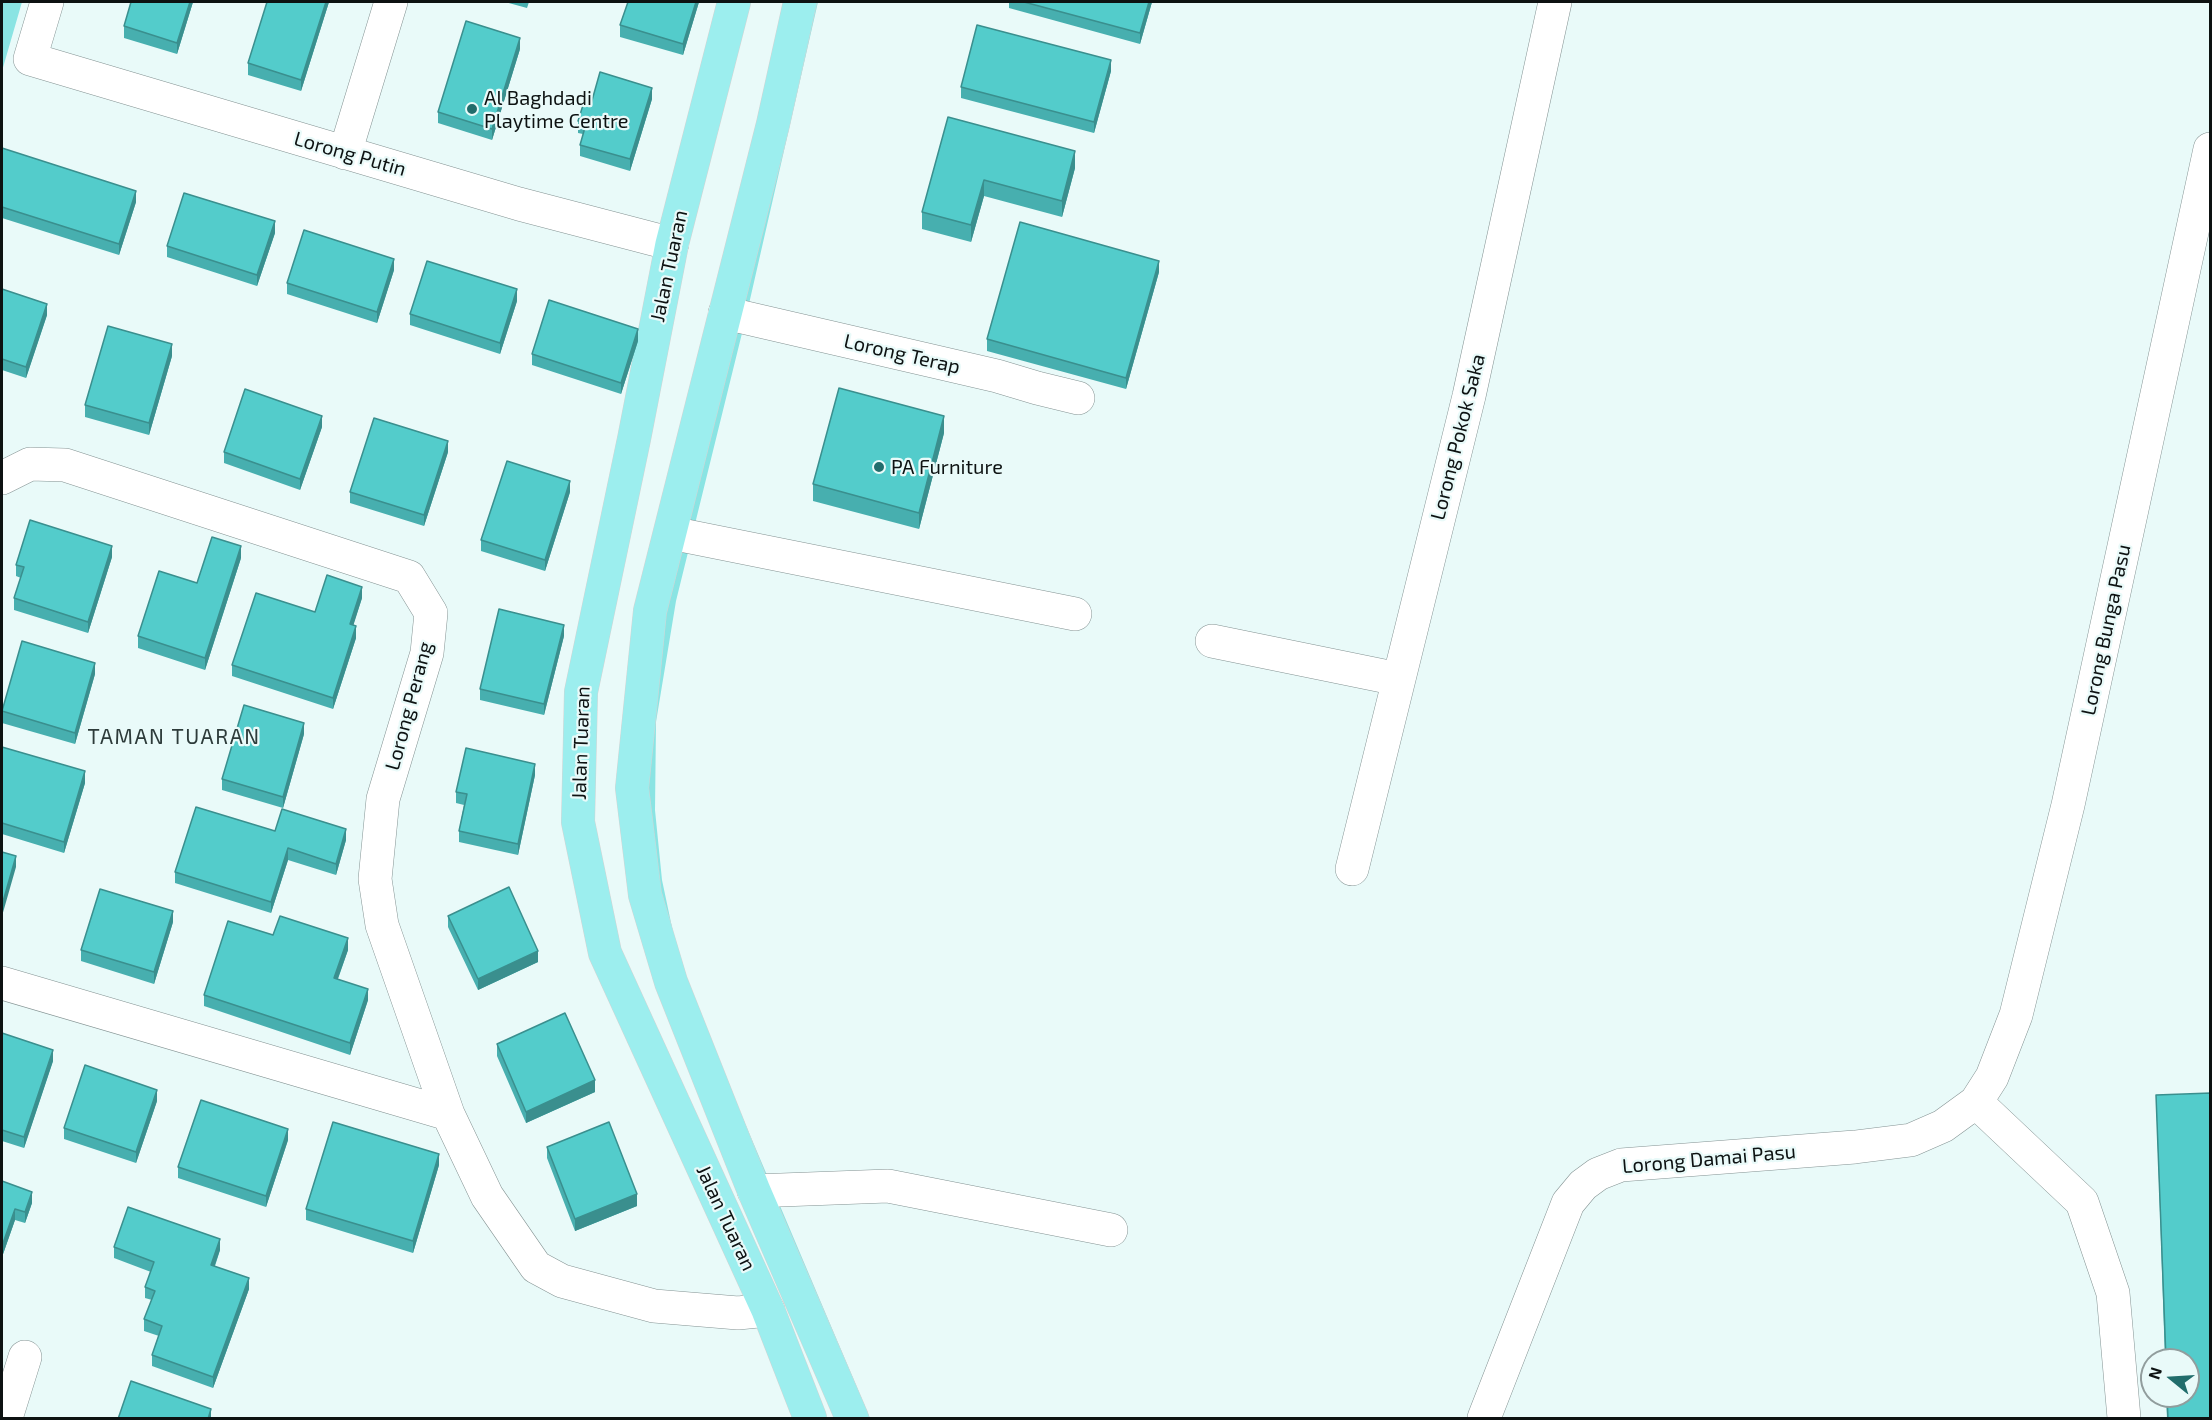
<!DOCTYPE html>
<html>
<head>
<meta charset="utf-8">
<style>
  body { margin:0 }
  #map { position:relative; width:2212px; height:1420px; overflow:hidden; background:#e9faf9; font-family:"Exo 2",sans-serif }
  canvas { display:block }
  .frame { position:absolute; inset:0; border:3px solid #0d1212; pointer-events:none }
  .north { position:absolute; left:2140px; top:1348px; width:60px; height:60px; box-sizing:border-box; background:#e9faf9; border:2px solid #919d9d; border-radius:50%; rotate:288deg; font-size:16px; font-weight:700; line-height:24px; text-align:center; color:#0d1212 }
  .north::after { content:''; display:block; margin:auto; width:21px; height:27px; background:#216d6c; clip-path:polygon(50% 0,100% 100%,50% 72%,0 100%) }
</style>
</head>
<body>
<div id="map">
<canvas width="2212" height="1420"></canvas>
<div class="frame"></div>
<div class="north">N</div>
</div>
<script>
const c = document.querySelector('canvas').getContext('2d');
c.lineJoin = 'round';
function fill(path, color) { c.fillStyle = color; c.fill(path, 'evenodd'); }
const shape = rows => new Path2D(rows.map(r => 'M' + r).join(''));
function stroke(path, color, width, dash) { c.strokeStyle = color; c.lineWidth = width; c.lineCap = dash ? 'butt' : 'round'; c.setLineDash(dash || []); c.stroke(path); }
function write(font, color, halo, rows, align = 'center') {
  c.font = font + ' "Exo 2",sans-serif'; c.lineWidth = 4.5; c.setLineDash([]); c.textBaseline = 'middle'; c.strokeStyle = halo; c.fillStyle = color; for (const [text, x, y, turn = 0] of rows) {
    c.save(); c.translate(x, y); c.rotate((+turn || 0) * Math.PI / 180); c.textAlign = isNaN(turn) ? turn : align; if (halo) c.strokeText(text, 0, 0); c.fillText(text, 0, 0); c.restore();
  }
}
fill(shape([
  [2,2,22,2,2,71],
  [808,2,818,2,746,317,676,601,656,722,655,810,662,880,677,951,705,1029,870,1418,857,1418,670,954,643,810,660,594]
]), '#8ae4e3');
const minor = shape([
  [47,2,30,59,519,204,672,244],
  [345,153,391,2],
  [725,313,997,376,1037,388,1078,398],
  [2,478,30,464,65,465,409,577,431,613,427,653,383,799,375,879,382,925,448,1114,487,1196,536,1267,562,1281,654,1306,738,1313,768,1310],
  [671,533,1075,614],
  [1212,641,1398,679],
  [1352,869,1469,396,1555,2],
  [2,983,448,1114],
  [1976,1102,2082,1202,2113,1293,2124,1418],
  [754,1191,888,1186,1111,1230],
  [6,1418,25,1357],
  [1484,1418,1568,1203,1583,1185,1598,1174,1621,1165,1855,1147,1911,1140,1943,1126,1976,1102,1992,1077,2016,1015,2068,805,2210,149]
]);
const major = shape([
  [734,2,672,244,634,439,581,692,578,822,605,953,768,1310,810,1418],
  [800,2,773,124,650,611,632,788,645,895,671,982,754,1191,852,1418]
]);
stroke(minor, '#849393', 34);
stroke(major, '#d3d4d4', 34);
stroke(minor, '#fff', 33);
stroke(major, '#9ceeee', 33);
fill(shape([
  [131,2,193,2,177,54,124,38,124,26],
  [329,2,301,91,248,75,248,63],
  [505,2,529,2,527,8],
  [628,2,699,2,683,55,620,37,620,25],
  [1009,2,1152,2,1140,44,1009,8],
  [520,49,492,140,438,123,438,112],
  [1111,71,1094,133,961,98,961,87],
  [652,99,630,171,580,156,580,145,583,134,578,133,578,121,591,104],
  [948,117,1075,168,1062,217,984,196,971,242,922,229,922,212],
  [2,148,136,202,119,255,2,218],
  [275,233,257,286,167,257,167,246],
  [394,270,377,323,287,294,287,283],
  [1159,272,1126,389,987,351,987,339],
  [2,289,47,315,26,378,2,370],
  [517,301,500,354,410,325,410,314],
  [638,341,621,394,532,365,532,354],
  [172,356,149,435,85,417,85,405],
  [322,427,300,490,224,463,224,452],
  [944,433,919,529,813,501,813,484],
  [448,452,424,526,350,503,350,492],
  [570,492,545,571,481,551,481,540],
  [112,557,88,633,14,610,14,598,21,578,16,576,16,565],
  [241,558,205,670,138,648,138,636],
  [362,598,353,625,356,638,333,709,232,676,232,665,315,612],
  [564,636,544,715,480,700,480,689],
  [95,674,75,744,2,723,2,711],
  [304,734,283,808,222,790,222,779],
  [2,747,85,783,64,853,2,834],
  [535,775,518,855,459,842,459,831,464,805,456,803,456,792],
  [275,831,346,840,336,875,288,860,271,913,175,883,175,872],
  [448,916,538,962,478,990,448,927],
  [173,922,154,984,81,961,81,950],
  [273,935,348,950,338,979,368,1000,350,1055,204,1006,204,995],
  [2,1033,53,1061,24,1148,2,1141],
  [497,1044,595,1092,526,1123,497,1056],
  [2156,1095,2211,1419,2167,1419,2166,1396,2188,1396,2188,1360,2165,1360],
  [157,1101,136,1163,64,1139,64,1128],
  [288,1140,266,1207,178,1178,178,1167],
  [547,1147,637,1206,575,1231,547,1158],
  [439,1165,413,1253,306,1220,306,1209],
  [2,1181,32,1203,25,1223,15,1220,2,1257],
  [114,1247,220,1250,215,1266,249,1289,213,1388,152,1366,152,1355,159,1336,144,1331,144,1319,152,1300,145,1298,145,1287,151,1272,114,1258]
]), '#47afaf');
fill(shape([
  [190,2,193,2,177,54,177,43],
  [326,2,329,2,301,91,301,80],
  [696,2,699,2,683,55,683,44],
  [1149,2,1152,2,1140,44,1140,33],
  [520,38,520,49,492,140,492,129],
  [1111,60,1111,71,1094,133,1094,122],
  [652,88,652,99,630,171,630,159],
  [1075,151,1075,168,1062,217,1062,201],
  [984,180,984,196,971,242,971,225],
  [136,191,136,202,119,255,119,244],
  [275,221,275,233,257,286,257,275],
  [394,259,394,270,377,323,377,312],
  [1159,261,1159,272,1126,389,1126,378],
  [517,289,517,301,500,354,500,343],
  [47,304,47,315,26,378,26,367],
  [638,329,638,341,621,394,621,383],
  [172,344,172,356,149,435,149,423],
  [322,416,322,427,300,490,300,479],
  [944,416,944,433,919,529,919,513],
  [448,441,448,452,424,526,424,515],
  [570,481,570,492,545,571,545,560],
  [112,546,112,557,88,633,88,622],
  [241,546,241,558,205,670,205,658],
  [362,587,362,598,350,636,350,624],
  [564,625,564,636,544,715,544,704],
  [356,626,356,638,333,709,333,698],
  [95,663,95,674,75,744,75,733],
  [304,723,304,734,283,808,283,797],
  [535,764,535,775,518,855,518,844],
  [85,771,85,783,64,853,64,842],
  [346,829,346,840,336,875,336,864],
  [288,848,288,860,271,913,271,902],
  [16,856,16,867,2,916,2,905],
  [173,911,173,922,154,984,154,972],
  [348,938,348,950,334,989,334,978],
  [538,951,538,962,478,990,478,979],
  [368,989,368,1000,350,1055,350,1043],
  [53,1050,53,1061,24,1148,24,1137],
  [595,1080,595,1092,526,1123,526,1112],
  [157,1090,157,1101,136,1163,136,1152],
  [288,1129,288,1140,266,1207,266,1196],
  [439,1154,439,1165,413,1253,413,1241],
  [32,1192,32,1203,25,1223,25,1212],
  [637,1194,637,1206,575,1231,575,1219],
  [15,1209,15,1220,2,1257,2,1246],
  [220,1239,220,1250,211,1276,211,1265],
  [249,1278,249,1289,213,1388,213,1377],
  [211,1409,211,1419,208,1419]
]), '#3a8f8e');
const building = shape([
  [131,2,190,2,177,43,124,26,131,2],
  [267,2,326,2,301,80,248,63,267,2],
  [628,2,696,2,683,44,620,25,628,2],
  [1024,2,1149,2,1140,33,1024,2],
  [466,21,520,38,492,129,438,112,466,21],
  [977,25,1111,60,1094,122,961,87,977,25],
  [600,72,652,88,630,159,580,145,586,124,578,121,584,102,591,104,600,72],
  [948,117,1075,151,1062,201,984,180,971,225,922,212,948,117],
  [2,148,136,191,119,244,2,207,2,148],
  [184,193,275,221,257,275,167,246,184,193],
  [1020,222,1159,261,1126,378,987,339,1020,222],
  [304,230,394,259,377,312,287,283,304,230],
  [427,261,517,289,500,343,410,314,427,261],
  [2,289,47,304,26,367,2,359,2,289],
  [549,300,638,329,621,383,532,354,549,300],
  [108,326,172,344,149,423,85,405,108,326],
  [839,388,944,416,919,513,813,484,839,388],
  [245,389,322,416,300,479,224,452,245,389],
  [374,418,448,441,424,515,350,492,374,418],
  [507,461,570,481,545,560,481,540,507,461],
  [30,520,112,546,88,622,14,598,24,567,16,565,30,520],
  [212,537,241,546,205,658,138,636,159,571,197,583,212,537],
  [327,575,362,587,350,624,356,626,333,698,232,665,256,593,315,612,327,575],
  [499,609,564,625,544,704,480,689,499,609],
  [22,641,95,663,75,733,2,711,22,641],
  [244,705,304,723,283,797,222,779,244,705],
  [2,747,85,771,64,842,2,823,2,747],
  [466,748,535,764,518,844,459,831,467,794,456,792,466,748],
  [196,807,275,831,282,809,346,829,336,864,288,848,271,902,175,872,196,807],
  [2,852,16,856,2,905,2,852],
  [509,887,538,951,478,979,448,916,509,887],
  [100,889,173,911,154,972,81,950,100,889],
  [280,916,348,938,334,978,368,989,350,1043,204,995,228,921,273,935,280,916],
  [565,1013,595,1080,526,1112,497,1044,565,1013],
  [2,1033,53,1050,24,1137,2,1130,2,1033],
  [85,1065,157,1090,136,1152,64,1128,85,1065],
  [2211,1093,2211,1419,2168,1419,2167,1396,2188,1396,2188,1360,2166,1360,2156,1095,2211,1093],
  [201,1100,288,1129,266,1196,178,1167,201,1100],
  [333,1122,439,1154,413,1241,306,1209,333,1122],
  [609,1122,637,1194,575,1219,547,1147,609,1122],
  [2,1181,32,1192,25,1212,15,1209,2,1246,2,1181],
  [128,1207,220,1239,211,1265,249,1278,213,1377,152,1355,162,1326,144,1319,155,1291,145,1287,154,1262,114,1247,128,1207],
  [131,1381,211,1409,208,1419,118,1419,131,1381]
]);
fill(building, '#53cccb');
stroke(building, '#3a8f8e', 1.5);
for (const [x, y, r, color] of [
  [472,109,6,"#216d6c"],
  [879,467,6,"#216d6c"]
]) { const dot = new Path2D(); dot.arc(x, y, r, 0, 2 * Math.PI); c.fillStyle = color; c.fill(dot); stroke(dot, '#e9faf9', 2); }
write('20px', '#0d1212', '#e9faf9', [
  ["Al Baghdadi",484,98],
  ["Playtime Centre",484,121],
  ["PA Furniture",891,467]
], 'left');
write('20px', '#0d1212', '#e9faf9', [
  ["Lorong Putin",350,154,16],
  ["Jalan Tuaran",669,266,-78],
  ["Lorong Terap",902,354,13],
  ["Lorong Pokok Saka",1458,437,-76],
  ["Lorong Bunga Pasu",2106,630,-78],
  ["Lorong Perang",409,706,-75],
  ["Jalan Tuaran",581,743,-88],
  ["Lorong Damai Pasu",1709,1159,-5],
  ["Jalan Tuaran",726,1218,65]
]);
c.letterSpacing = '1.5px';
write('21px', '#2d3b3a', '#e9faf9', [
  ["TAMAN TUARAN",174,737]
]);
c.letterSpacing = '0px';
</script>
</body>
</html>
